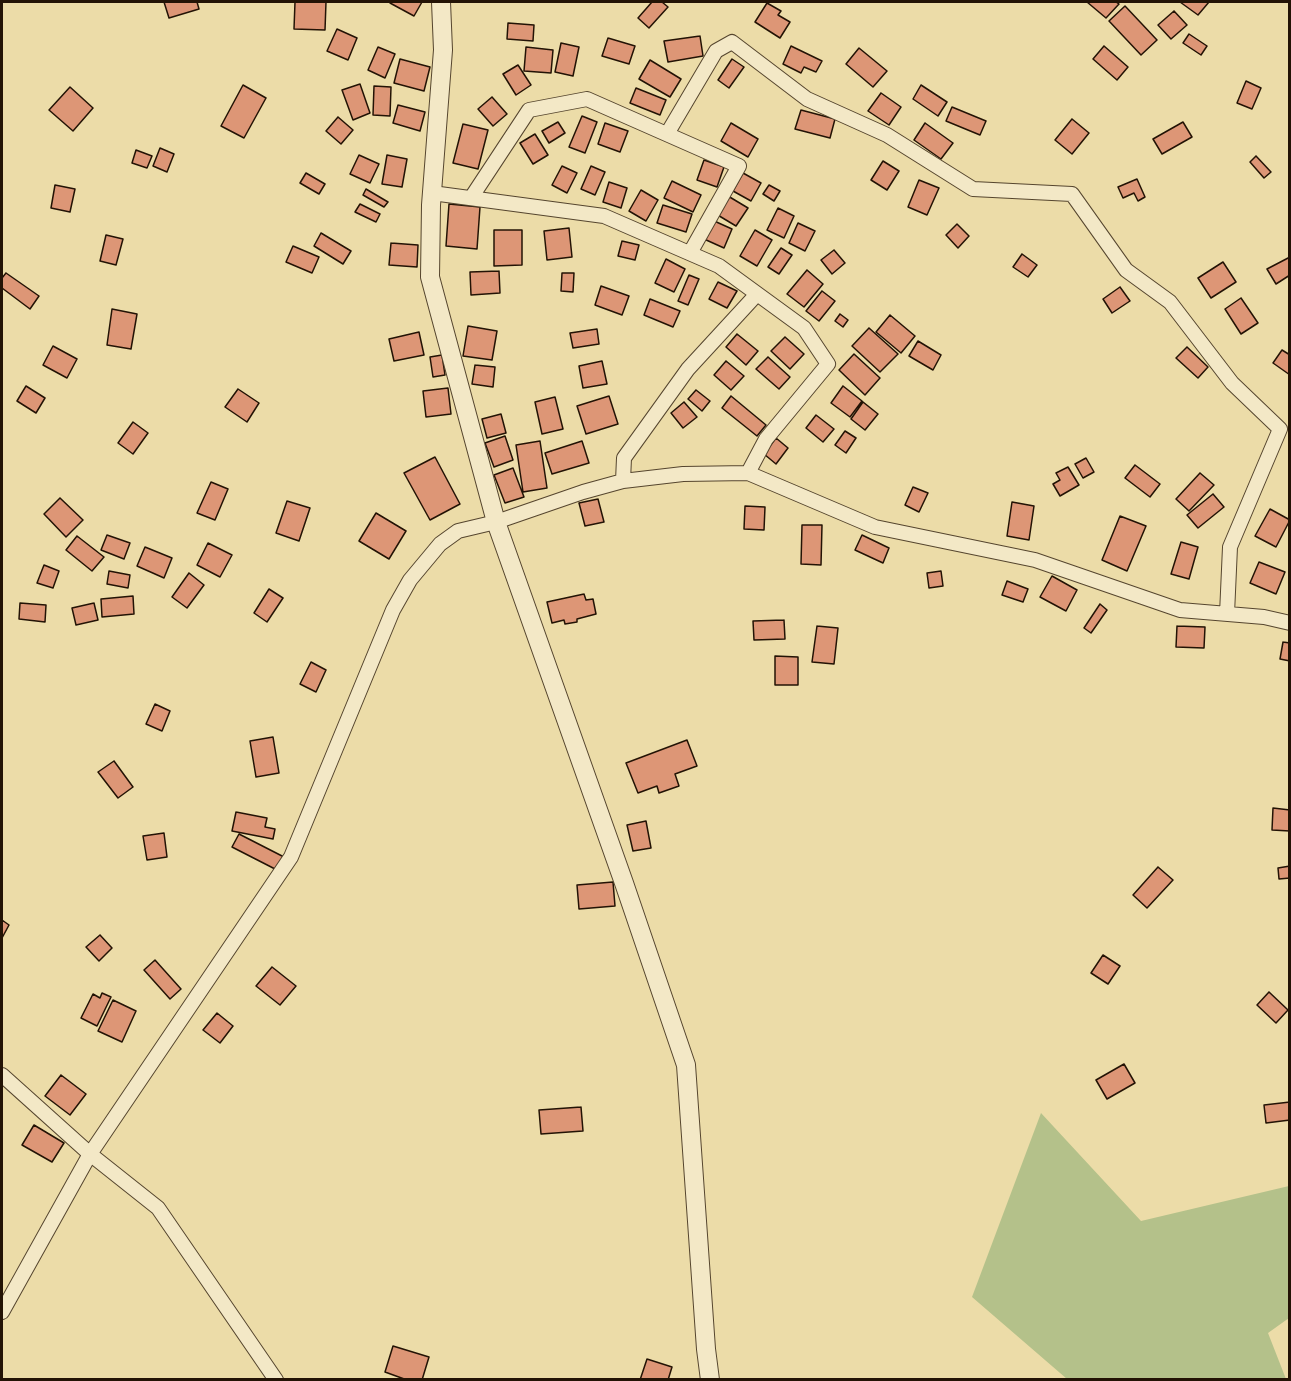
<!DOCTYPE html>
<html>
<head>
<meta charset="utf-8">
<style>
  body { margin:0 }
  #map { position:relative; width:1291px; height:1381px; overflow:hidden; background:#ecdca8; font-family:"EB Garamond",serif }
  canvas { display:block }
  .frame { position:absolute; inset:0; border:3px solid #231305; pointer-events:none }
</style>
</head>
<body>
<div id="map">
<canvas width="1291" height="1381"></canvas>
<div class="frame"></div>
</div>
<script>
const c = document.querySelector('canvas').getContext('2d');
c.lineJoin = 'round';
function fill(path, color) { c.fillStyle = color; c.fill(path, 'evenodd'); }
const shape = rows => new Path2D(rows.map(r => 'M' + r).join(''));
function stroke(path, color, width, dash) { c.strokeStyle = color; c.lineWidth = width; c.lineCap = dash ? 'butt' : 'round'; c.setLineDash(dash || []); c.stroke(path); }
fill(shape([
  [1041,1113,1141,1221,1289,1186,1289,1318,1268,1333,1286,1379,1067,1379,972,1297]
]), '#b4c18a');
const building = shape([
  [164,2,197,2,199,9,169,18,164,2],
  [295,2,326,2,325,30,294,29,295,2],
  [391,2,422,2,414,16,390,3,391,2],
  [652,2,662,2,668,7,649,28,638,18,652,2],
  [1087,2,1116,2,1119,4,1106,18,1087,2],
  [1180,2,1209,2,1198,15,1180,2],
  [767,3,781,11,778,15,790,22,780,38,755,22,767,3],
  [1125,6,1157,40,1141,55,1109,21,1125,6],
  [1174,11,1187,25,1171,39,1158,25,1174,11],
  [508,23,534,25,533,41,507,39,508,23],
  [337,29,357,38,348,60,327,51,337,29],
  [1189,34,1207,46,1201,55,1183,43,1189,34],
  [700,36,703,56,668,62,664,41,700,36],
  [608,38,635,46,629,64,602,56,608,38],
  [561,43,579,47,573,76,555,72,561,43],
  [791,46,822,61,816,72,804,67,801,73,783,64,791,46],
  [1104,46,1128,67,1117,80,1093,59,1104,46],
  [378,47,395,54,385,78,368,70,378,47],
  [526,47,553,50,551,73,524,71,526,47],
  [859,48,887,71,873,87,846,64,859,48],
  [400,59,430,67,424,91,394,83,400,59],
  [732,59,744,67,729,88,718,80,732,59],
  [650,60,681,79,670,97,639,79,650,60],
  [518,65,531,85,516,95,503,74,518,65],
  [1246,81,1261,88,1252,109,1237,103,1246,81],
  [360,84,370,113,353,120,342,90,360,84],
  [243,85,266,98,244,138,221,126,243,85],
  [921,85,947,102,938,116,913,99,921,85],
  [374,86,391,87,390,116,373,115,374,86],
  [70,87,93,108,73,131,49,110,70,87],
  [636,88,666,100,660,115,630,103,636,88],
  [881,93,901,107,889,125,868,111,881,93],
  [492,97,507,114,493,126,478,109,492,97],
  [398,105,425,112,420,131,393,123,398,105],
  [952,107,986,121,980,135,946,121,952,107],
  [801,110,835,119,830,138,795,129,801,110],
  [582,116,597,122,585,153,569,147,582,116],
  [338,117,353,130,341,144,326,131,338,117],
  [1072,119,1089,133,1072,154,1055,140,1072,119],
  [558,122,565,133,549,143,542,131,558,122],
  [1183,122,1192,137,1162,154,1153,139,1183,122],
  [605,123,628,131,620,152,598,144,605,123],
  [731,123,758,139,748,157,721,141,731,123],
  [925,123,953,143,941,159,914,140,925,123],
  [463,124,488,130,478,169,453,163,463,124],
  [535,134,548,155,533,164,520,143,535,134],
  [160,148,174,154,167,172,153,166,160,148],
  [136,150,152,156,147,168,132,163,136,150],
  [359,155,379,164,370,183,350,174,359,155],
  [387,155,407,159,402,187,382,184,387,155],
  [1256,156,1271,172,1264,178,1250,162,1256,156],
  [704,160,724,167,717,187,697,180,704,160],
  [883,161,899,171,887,190,871,180,883,161],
  [562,166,577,173,567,193,552,185,562,166],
  [591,166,605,172,595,195,581,189,591,166],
  [306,173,325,184,319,194,300,183,306,173],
  [743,173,761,183,751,201,733,191,743,173],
  [1137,179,1145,197,1138,201,1134,193,1123,198,1118,187,1137,179],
  [919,180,939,188,927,215,908,207,919,180],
  [672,181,701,195,693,212,664,198,672,181],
  [609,182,627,188,621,208,603,202,609,182],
  [55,185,75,189,70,212,51,208,55,185],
  [769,185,780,191,774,201,763,194,769,185],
  [366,189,388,202,384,207,363,195,366,189],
  [641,190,658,200,646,221,629,211,641,190],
  [728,196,748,208,736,226,716,214,728,196],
  [360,204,380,214,376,222,355,212,360,204],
  [449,204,480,207,477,249,446,246,449,204],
  [663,205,692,214,686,232,657,223,663,205],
  [778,208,794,216,784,238,767,230,778,208],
  [712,220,732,229,724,248,704,239,712,220],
  [798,223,815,231,805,251,789,243,798,223],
  [957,224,969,236,958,248,946,235,957,224],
  [569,228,572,257,547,260,544,231,569,228],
  [494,230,522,230,522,265,494,266,494,230],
  [755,230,772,240,757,266,740,256,755,230],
  [321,233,351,251,343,264,314,246,321,233],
  [106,235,123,239,116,265,100,261,106,235],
  [622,241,639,245,635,260,618,256,622,241],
  [391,243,418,245,417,267,389,265,391,243],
  [293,246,319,257,312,273,286,262,293,246],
  [781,248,792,255,779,274,768,267,781,248],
  [834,250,845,263,832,274,821,260,834,250],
  [1022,254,1037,265,1028,277,1013,267,1022,254],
  [1290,257,1290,275,1276,284,1267,269,1290,257],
  [666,259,685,269,674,292,655,283,666,259],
  [1223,262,1236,282,1211,298,1198,278,1223,262],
  [807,270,823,284,804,307,787,294,807,270],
  [499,271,500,293,471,295,470,272,499,271],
  [6,273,39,296,30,309,2,288,2,278,6,273],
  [562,273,574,273,573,292,561,291,562,273],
  [689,275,699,279,688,305,678,301,689,275],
  [718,282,737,291,727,308,709,299,718,282],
  [601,286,629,296,622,315,595,305,601,286],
  [1120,287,1130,301,1112,313,1103,299,1120,287],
  [822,291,835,301,819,321,806,311,822,291],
  [1241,298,1258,323,1241,334,1225,309,1241,298],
  [650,299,680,311,673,327,644,315,650,299],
  [112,309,137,314,131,349,107,345,112,309],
  [840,314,848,320,843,327,835,321,840,314],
  [890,315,915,336,901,353,876,332,890,315],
  [468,326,497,331,492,360,463,356,468,326],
  [869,328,898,354,880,372,852,346,869,328],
  [597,329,599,344,573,348,570,333,597,329],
  [419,332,424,355,394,361,389,339,419,332],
  [737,334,758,351,746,365,726,347,737,334],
  [785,337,804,354,790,369,771,351,785,337],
  [918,341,941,355,933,370,909,356,918,341],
  [53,346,77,359,67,378,43,365,53,346],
  [1187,347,1208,367,1198,378,1176,358,1187,347],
  [1282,350,1290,355,1290,375,1273,363,1282,350],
  [854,354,880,378,865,395,839,370,854,354],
  [442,355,445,375,433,377,430,357,442,355],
  [768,357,790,377,779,389,756,369,768,357],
  [602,361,607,384,583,388,579,366,602,361],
  [726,361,744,376,731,390,714,375,726,361],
  [475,365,495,367,493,387,472,384,475,365],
  [26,386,45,398,36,413,17,401,26,386],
  [843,386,862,401,850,417,831,403,843,386],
  [448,388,451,414,426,417,423,391,448,388],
  [238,389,259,403,247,422,225,407,238,389],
  [696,390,710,401,702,411,688,399,696,390],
  [609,396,618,424,586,434,577,406,609,396],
  [731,396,766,425,757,436,722,408,731,396],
  [555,397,563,429,542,434,535,402,555,397],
  [684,402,697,417,683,428,671,413,684,402],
  [863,402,878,414,865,430,851,419,863,402],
  [501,414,506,433,487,438,482,419,501,414],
  [816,415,834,429,823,442,806,428,816,415],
  [133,422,148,433,133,454,118,443,133,422],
  [845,431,856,438,846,453,835,445,845,431],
  [505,436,513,460,494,467,485,443,505,436],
  [776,438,788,448,776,464,764,454,776,438],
  [540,441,547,488,523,492,516,445,540,441],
  [582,441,589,463,552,474,545,453,582,441],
  [435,457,460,504,430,520,404,473,435,457],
  [1086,458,1094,472,1083,478,1075,464,1086,458],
  [1135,465,1160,484,1150,497,1125,478,1135,465],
  [1068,467,1079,485,1060,496,1053,484,1060,480,1056,473,1068,467],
  [513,468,524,497,505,503,494,475,513,468],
  [1200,473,1214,485,1189,511,1176,499,1200,473],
  [211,482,228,489,215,520,197,513,211,482],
  [913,487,928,493,919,512,905,505,913,487],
  [1213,494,1224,507,1198,528,1187,515,1213,494],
  [60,498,83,520,66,537,44,514,60,498],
  [598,499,604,522,585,526,579,503,598,499],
  [287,501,310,508,299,541,276,533,287,501],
  [1012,502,1034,506,1029,540,1007,536,1012,502],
  [745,506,765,507,764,530,744,529,745,506],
  [1270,509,1290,520,1276,547,1255,536,1270,509],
  [376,513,406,531,389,559,359,541,376,513],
  [1120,516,1146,526,1127,571,1102,560,1120,516],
  [802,525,822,525,821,565,801,564,802,525],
  [107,535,130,543,124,559,101,550,107,535],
  [862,535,889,548,883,563,855,550,862,535],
  [77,536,104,557,92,571,66,550,77,536],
  [1181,542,1198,547,1189,579,1171,574,1181,542],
  [208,543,232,555,220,577,197,565,208,543],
  [145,547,172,558,164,578,137,566,145,547],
  [1259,562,1285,572,1276,594,1250,583,1259,562],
  [44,565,59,571,53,588,37,583,44,565],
  [109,571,130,575,128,588,107,584,109,571],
  [941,571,943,586,929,588,927,573,941,571],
  [189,573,204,585,187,608,172,597,189,573],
  [1052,576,1077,590,1066,611,1040,597,1052,576],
  [1007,581,1028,589,1023,602,1002,595,1007,581],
  [269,589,283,598,267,622,254,613,269,589],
  [584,594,586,600,593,599,596,614,577,619,577,622,565,624,564,620,552,623,547,602,584,594],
  [133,596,134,614,102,617,101,599,133,596],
  [20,603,46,605,45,622,19,619,20,603],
  [94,603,98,620,76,625,72,608,94,603],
  [1100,604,1107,610,1091,633,1084,628,1100,604],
  [784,620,785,639,754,640,753,621,784,620],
  [817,626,838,628,834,664,812,662,817,626],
  [1177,626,1205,627,1204,648,1176,647,1177,626],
  [1283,642,1290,643,1290,661,1280,659,1283,642],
  [775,656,798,657,798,685,775,685,775,656],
  [311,662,326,670,316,692,300,684,311,662],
  [155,704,170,711,162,731,146,724,155,704],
  [273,737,279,773,256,777,250,741,273,737],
  [687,740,697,766,675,774,679,786,659,793,657,786,638,793,626,763,687,740],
  [114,761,133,787,118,798,98,772,114,761],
  [1273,808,1290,810,1290,831,1272,830,1273,808],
  [236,812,267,818,265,827,275,829,273,839,232,831,236,812],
  [646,821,651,848,633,851,627,825,646,821],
  [164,833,167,857,147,860,143,836,164,833],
  [239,834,284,857,277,870,232,847,239,834],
  [1290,866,1290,878,1279,879,1278,868,1290,866],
  [1158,867,1173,880,1147,908,1133,895,1158,867],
  [613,882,615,906,579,909,577,885,613,882],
  [2,920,9,925,2,938,2,920],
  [100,935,112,948,99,961,86,947,100,935],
  [1103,955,1120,966,1108,984,1091,973,1103,955],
  [155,960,181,989,170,999,144,970,155,960],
  [272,967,296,986,280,1005,256,986,272,967],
  [1269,992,1288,1010,1276,1023,1257,1005,1269,992],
  [102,993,111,997,97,1026,81,1018,93,994,100,998,102,993],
  [113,1000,136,1011,122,1042,98,1031,113,1000],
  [217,1013,233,1026,220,1043,203,1030,217,1013],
  [1124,1064,1135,1083,1107,1099,1096,1080,1124,1064],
  [61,1075,86,1094,70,1115,45,1096,61,1075],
  [1290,1102,1290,1120,1266,1123,1264,1105,1290,1102],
  [581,1107,583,1131,541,1134,539,1110,581,1107],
  [34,1125,64,1143,52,1162,22,1145,34,1125],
  [393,1346,429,1357,422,1380,407,1380,385,1372,393,1346],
  [647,1359,672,1367,668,1380,640,1380,647,1359]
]);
fill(building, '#dd9676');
stroke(building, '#231305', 1.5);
const minor = shape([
  [667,134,716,51,732,42,807,99,887,135,973,189,1072,194,1126,270,1170,302,1232,383,1280,429,1230,547,1227,614],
  [432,193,604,216,719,266,804,328,828,364,766,439,748,473],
  [471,198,529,110,587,99,739,166,690,253],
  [623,481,624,458,688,369,757,294],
  [2,1075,90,1154,158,1208,276,1380],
  [2,1312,90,1154,291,857,393,610,410,580,440,544,458,531,496,522,583,492,623,481,683,474,748,473,875,527,1035,560,1180,610,1264,617,1290,623]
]);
const tertiary = shape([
  [441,2,443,50,431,205,430,277,496,522,624,883,686,1065,706,1349,710,1380]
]);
stroke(minor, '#55452e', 16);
stroke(tertiary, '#55452e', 20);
stroke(minor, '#f3e8c6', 14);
stroke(tertiary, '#f3e8c6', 18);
</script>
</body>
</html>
